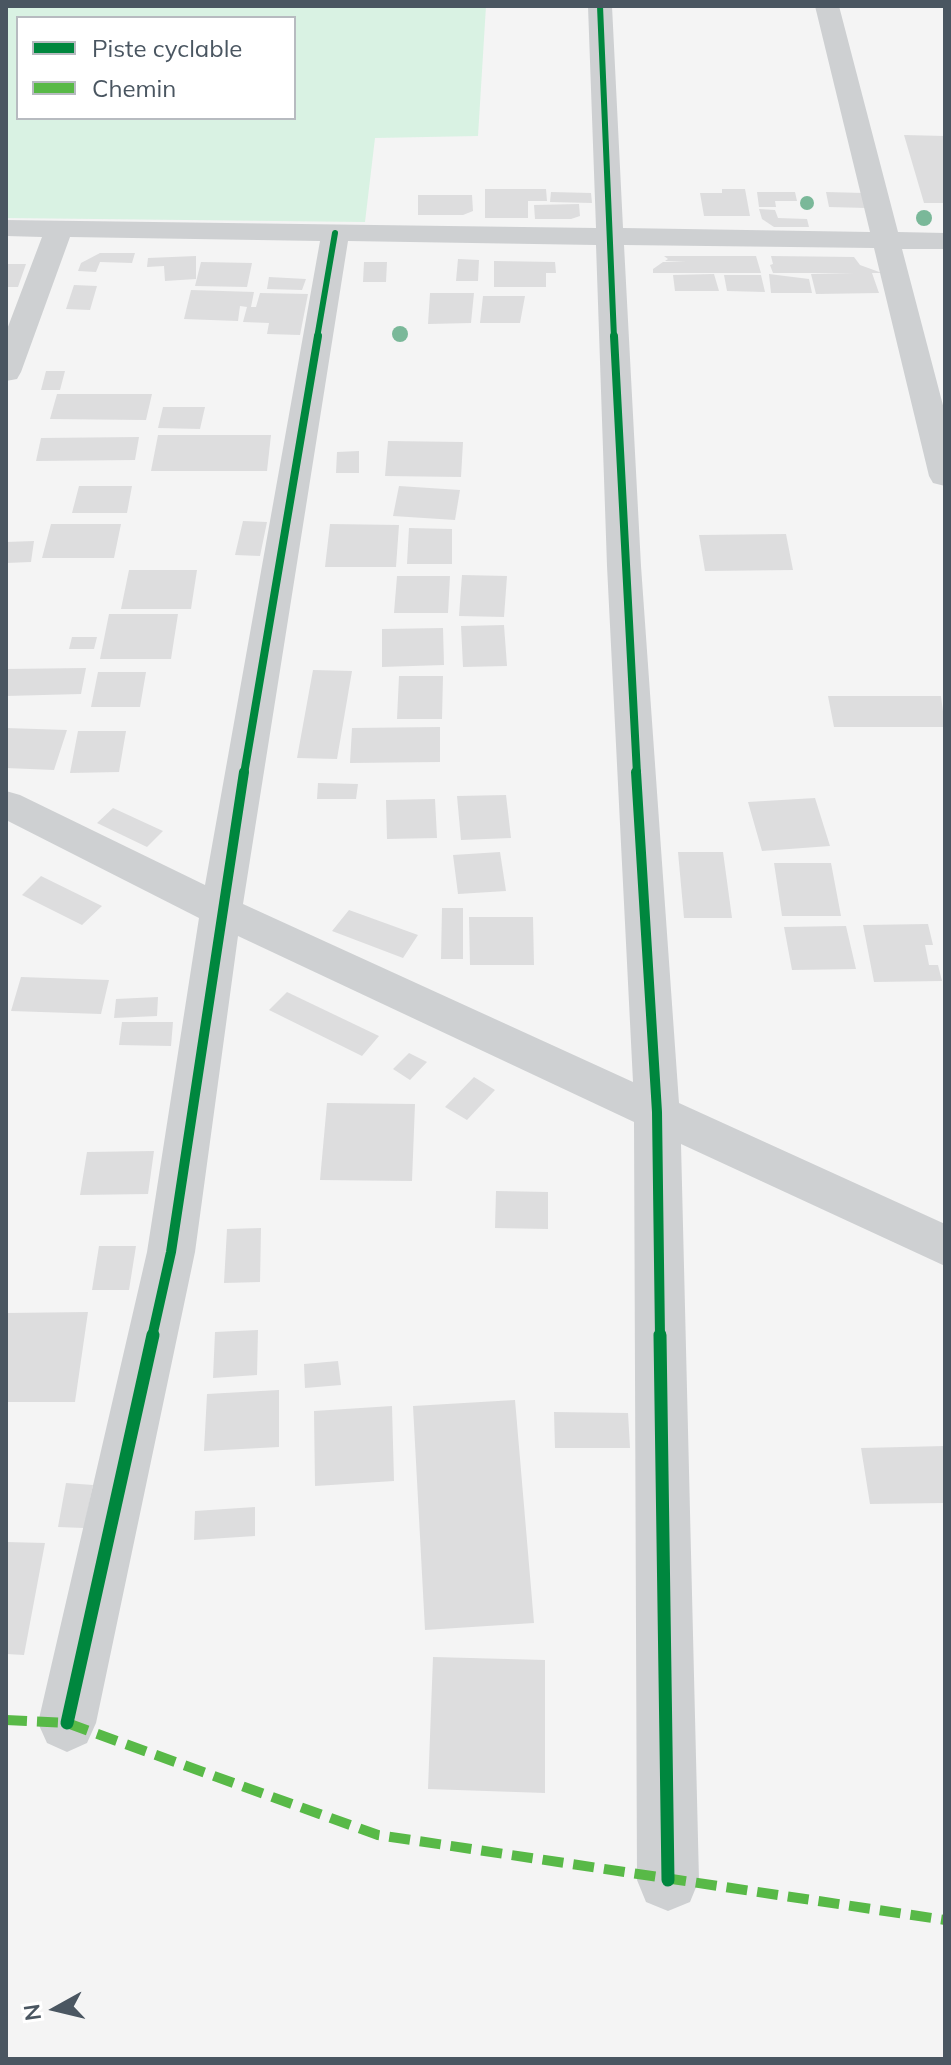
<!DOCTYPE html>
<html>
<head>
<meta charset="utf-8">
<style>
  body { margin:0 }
  #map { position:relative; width:951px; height:2065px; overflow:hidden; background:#f4f4f4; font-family:Mulish,sans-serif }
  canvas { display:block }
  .frame { position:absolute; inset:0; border:8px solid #4a5661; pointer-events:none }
  .legend { position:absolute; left:16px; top:16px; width:280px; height:104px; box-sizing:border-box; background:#fff; border:2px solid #b7bbc0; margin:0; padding:10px 14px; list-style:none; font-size:24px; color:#4a5661 }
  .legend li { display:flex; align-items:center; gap:16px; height:40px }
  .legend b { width:40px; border:2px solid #b7bbc0 }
  .north { position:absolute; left:16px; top:1969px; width:80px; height:80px; -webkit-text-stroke:6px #fff; paint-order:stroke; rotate:262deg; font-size:22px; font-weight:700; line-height:32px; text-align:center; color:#4a5661 }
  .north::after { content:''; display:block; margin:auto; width:28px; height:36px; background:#4a5661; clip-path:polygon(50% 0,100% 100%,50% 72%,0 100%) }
</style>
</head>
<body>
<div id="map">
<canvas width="951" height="2065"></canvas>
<div class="frame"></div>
<ul class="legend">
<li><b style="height:10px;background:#00873e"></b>Piste cyclable</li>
<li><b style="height:10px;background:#58b947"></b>Chemin</li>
</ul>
<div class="north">N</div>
</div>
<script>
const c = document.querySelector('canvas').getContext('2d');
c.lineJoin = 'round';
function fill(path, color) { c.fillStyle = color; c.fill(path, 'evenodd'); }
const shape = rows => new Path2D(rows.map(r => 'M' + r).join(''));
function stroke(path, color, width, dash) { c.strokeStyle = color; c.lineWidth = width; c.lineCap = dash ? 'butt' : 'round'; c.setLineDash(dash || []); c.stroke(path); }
fill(shape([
  [6,6,486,6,478,136,375,138,365,222,6,218],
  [18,18,294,18,294,118,18,118]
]), '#d9f2e3');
fill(shape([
  [904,135,945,136,945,203,924,203],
  [485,189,546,189,547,201,528,201,528,218,485,218],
  [722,189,745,189,750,216,704,216,700,193,722,193],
  [551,192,591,193,592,203,550,202],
  [757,192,795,192,797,201,775,201,776,207,759,207],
  [826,192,864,193,867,208,829,207],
  [418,195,472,195,473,211,463,215,418,215],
  [579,204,580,216,571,219,535,219,534,205],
  [759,209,775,210,778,218,807,219,809,227,774,227,762,219],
  [100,253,135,253,132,263,100,262,96,272,78,271,81,263],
  [196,256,196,279,165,281,164,266,147,267,148,258],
  [664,256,756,256,761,273,653,273,653,269,663,262,686,262,665,261,668,259],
  [771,256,854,257,860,265,882,273,872,273,879,293,816,294,811,274,854,273,773,273,770,265,773,264],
  [458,259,479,260,478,281,456,281],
  [494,261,555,262,556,273,546,273,546,287,494,287],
  [201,262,252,263,247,287,195,286],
  [364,262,387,262,386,282,363,282],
  [6,264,26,264,18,287,6,287],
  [714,274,719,291,675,291,673,275],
  [769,274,809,279,812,293,771,293],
  [724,275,761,275,765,292,727,291],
  [269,277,306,279,302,290,267,289],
  [74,285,97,286,90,310,66,309],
  [191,290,254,292,251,307,256,307,260,293,308,294,300,335,267,334,269,323,243,322,247,307,240,306,238,321,184,319],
  [430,293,474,293,471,323,428,324],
  [483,296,525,296,520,323,480,323],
  [46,371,65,371,60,390,41,390],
  [57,394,152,394,146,420,50,419],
  [163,407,205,407,200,429,158,428],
  [158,435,271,435,267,471,151,471],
  [139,437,135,460,36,461,41,438],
  [388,441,463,442,461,477,385,476],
  [359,451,359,473,336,473,337,452],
  [79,486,132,486,127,513,72,513],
  [399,486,460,490,455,520,393,516],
  [243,521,267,522,260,556,235,555],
  [51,524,121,524,114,558,42,558],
  [330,524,399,525,396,567,325,567],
  [409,528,452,529,452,564,407,564],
  [786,534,793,570,705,571,699,535],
  [34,541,31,562,6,563,6,542],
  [129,570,197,570,191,609,121,609],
  [462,575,507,576,504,617,459,616],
  [397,576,450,576,448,613,394,613],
  [109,614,178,614,171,659,100,659],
  [504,625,507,666,463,667,461,626],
  [443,628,444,665,382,667,382,629],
  [72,637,97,637,94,649,69,649],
  [86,668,81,694,6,696,6,669],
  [313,670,352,671,337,759,297,758],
  [98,672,146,672,140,707,91,707],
  [399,676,443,676,442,719,397,719],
  [828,696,941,696,945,727,834,727],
  [440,727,440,762,350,763,352,728],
  [6,728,67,730,54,770,6,768],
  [78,731,126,731,119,772,70,773],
  [318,783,358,784,356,799,317,799],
  [506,795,511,838,461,840,457,796],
  [815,798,830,846,762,851,748,802],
  [435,799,437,838,387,839,386,800],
  [113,808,163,831,147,847,97,823],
  [500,852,506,891,458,894,453,855],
  [678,852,723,852,732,918,684,918],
  [774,863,831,863,841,916,782,916],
  [41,876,102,906,82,925,22,895],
  [442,908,463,908,463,959,441,959],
  [349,910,418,935,403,958,332,931],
  [469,917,533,917,534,965,470,965],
  [928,924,933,945,925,945,929,965,938,965,942,981,874,982,863,925],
  [846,926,856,969,792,970,784,927],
  [21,977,109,980,101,1014,11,1011],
  [287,992,379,1036,362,1056,269,1010],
  [158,997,157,1016,114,1018,116,999],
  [122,1022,173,1022,171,1046,119,1045],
  [409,1053,427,1062,410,1080,393,1069],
  [474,1077,495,1090,467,1120,445,1107],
  [327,1103,415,1104,412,1181,320,1180],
  [154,1151,148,1194,80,1195,87,1152],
  [496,1191,548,1192,548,1229,495,1228],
  [261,1228,260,1282,224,1283,227,1229],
  [99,1246,136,1246,129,1290,92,1290],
  [88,1312,75,1402,6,1402,6,1313],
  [258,1330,257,1375,213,1378,215,1332],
  [338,1361,341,1385,305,1388,304,1364],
  [279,1390,279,1447,204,1451,207,1394],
  [515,1400,534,1623,425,1630,413,1406],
  [392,1406,394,1481,315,1486,314,1411],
  [554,1412,628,1413,630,1448,555,1448],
  [945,1446,945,1503,870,1504,861,1448],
  [66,1483,93,1485,84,1528,58,1527],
  [255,1507,255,1536,194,1540,195,1511],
  [6,1542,45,1543,24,1655,6,1654],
  [433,1657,545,1660,545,1793,428,1789]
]), '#ddddde');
fill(shape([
  [588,6,612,6,623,228,870,232,815,6,839,6,898,232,945,233,945,249,902,249,945,413,945,486,933,483,929,476,874,248,624,245,641,566,679,1103,945,1224,945,1266,681,1144,699,1880,690,1902,668,1911,646,1902,637,1880,634,1122,238,936,195,1252,96,1723,87,1743,67,1752,47,1743,38,1723,147,1252,199,918,6,820,6,791,20,795,205,885,320,241,70,237,21,372,17,379,6,381,6,332,42,237,6,236,6,220,596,228,588,6],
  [348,241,596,245,607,566,633,1082,243,904,348,241]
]), '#ced0d2');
stroke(shape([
  [6,1720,67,1723,378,1835,945,1920]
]), '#58b947', 10, [21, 10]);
stroke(shape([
  [600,6,614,338],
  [317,338,335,233]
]), '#00873e', 6);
stroke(shape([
  [614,336,637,774],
  [244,774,318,336]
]), '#00873e', 8);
stroke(shape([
  [636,772,657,1112,660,1337],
  [152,1337,171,1252,244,772]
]), '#00873e', 10);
stroke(shape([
  [660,1335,668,1880],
  [67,1723,153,1335]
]), '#00873e', 13);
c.fillStyle = '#7ab899';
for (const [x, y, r] of [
  [807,203,7],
  [924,218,8],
  [400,334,8]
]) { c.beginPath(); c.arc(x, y, r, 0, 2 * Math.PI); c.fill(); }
</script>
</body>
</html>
